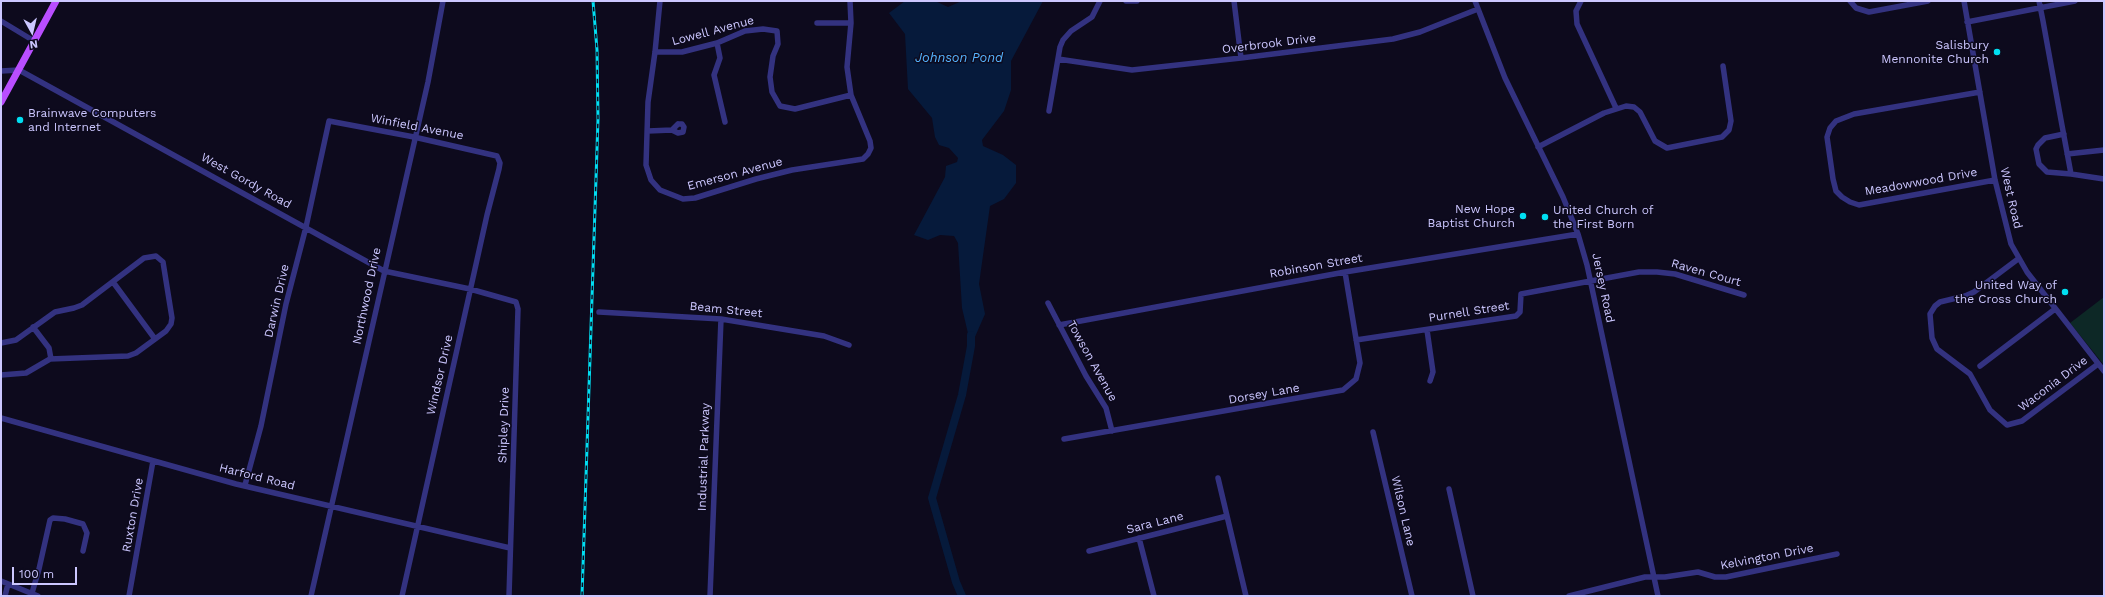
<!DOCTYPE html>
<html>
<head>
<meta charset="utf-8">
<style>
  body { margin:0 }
  #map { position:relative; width:2105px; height:597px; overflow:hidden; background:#0d0a1d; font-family:"Work Sans",sans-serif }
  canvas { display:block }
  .frame { position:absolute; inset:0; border:2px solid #ccc7ff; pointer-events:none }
  .north { position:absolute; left:12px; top:12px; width:40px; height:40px; -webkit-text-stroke:3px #0d0a1d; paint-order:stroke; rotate:172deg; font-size:11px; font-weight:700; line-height:16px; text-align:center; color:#ccc7ff }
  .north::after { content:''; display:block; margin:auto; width:14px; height:18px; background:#ccc7ff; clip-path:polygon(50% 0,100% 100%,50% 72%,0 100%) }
  .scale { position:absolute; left:12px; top:567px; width:65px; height:18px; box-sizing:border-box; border:2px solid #ccc7ff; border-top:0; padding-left:5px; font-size:12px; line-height:14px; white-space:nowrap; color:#ccc7ff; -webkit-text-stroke:3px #0d0a1d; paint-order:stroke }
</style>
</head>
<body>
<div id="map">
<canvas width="2105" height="597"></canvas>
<div class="frame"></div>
<div class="north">N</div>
<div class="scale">100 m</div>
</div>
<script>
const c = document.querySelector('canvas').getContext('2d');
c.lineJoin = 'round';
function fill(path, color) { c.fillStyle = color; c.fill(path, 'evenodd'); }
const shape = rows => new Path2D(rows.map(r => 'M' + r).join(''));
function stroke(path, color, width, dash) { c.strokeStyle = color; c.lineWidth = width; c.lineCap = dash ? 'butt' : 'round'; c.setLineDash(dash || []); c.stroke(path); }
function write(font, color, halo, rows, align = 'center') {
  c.font = font + ' "Work Sans",sans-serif'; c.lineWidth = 3; c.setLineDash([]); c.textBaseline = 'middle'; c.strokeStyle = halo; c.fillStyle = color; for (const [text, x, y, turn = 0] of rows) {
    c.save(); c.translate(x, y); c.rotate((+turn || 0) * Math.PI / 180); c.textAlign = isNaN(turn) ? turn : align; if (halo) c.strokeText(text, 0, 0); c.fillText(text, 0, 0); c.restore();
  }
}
fill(shape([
  [2104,297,2104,365,2070,323]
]), '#0d2826');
fill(shape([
  [905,1,935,1,948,7,962,1,1043,1,1011,61,1011,90,1004,111,982,140,983,146,1003,155,1016,165,1016,183,1004,199,990,206,979,284,985,314,971,346,962,308,958,243,954,236,940,235,928,240,914,235,945,177,946,166,957,162,958,158,949,148,939,145,935,137,932,118,908,89,905,34,889,13]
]), '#061a3b');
stroke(shape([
  [962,596,956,582,932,498,962,395,971,346,971,335]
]), '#061a3b', 8);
stroke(shape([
  [660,1,655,52,648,102,646,165,651,180,660,190,683,199,695,198,756,179,792,170,863,159,868,154,871,148,870,141,851,95,847,67,851,23,850,1],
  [1126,1,1137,1],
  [1234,1,1241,58],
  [1475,1,1505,78,1563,197,1578,234,1587,265,1658,596],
  [1581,1,1576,11,1577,24,1616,108],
  [1850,1,1856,8,1869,12,1928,1],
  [1964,1,1995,180,2011,244,2027,272,2104,371],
  [2039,1,2043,21,2061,120,2071,174,2047,172,2039,164,2036,149,2038,145,2045,138,2064,134],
  [1,21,34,41],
  [1967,22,2075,1],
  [817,23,851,23],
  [717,43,720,58,714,75,725,122],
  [655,52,682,52,717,43,745,31,763,29,777,31,778,44,773,56,770,77,772,92,780,106,795,109,851,95],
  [1058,59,1132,70,1241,58,1393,39,1420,32,1478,9],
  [1,71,19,70,384,271,470,289,516,302,518,309,509,596],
  [1980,92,1854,114,1836,121,1830,128,1827,137,1833,179,1836,191,1842,197,1850,202,1859,205,1995,180],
  [1049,111,1060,47,1063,40,1071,31,1092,17,1100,1],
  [678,124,682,124,684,127,683,132,678,133,672,130,678,124],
  [648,131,672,130],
  [1538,147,1604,113,1626,106,1634,107,1640,112,1655,141,1667,148,1722,137,1729,130,1731,121,1723,66],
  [2067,154,2104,150],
  [2071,174,2104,179],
  [2018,259,1974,292,1965,296,1940,302,1935,306,1930,314,1932,338,1937,349,1970,374,1990,410,2007,425,2022,421,2098,364],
  [113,282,155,339],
  [1048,303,1086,376,1106,408,1112,431],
  [599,312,721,319,824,336,849,345],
  [1059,325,1345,272,1578,234],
  [33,327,49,348,51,359],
  [1427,330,1433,372,1430,381],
  [1356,340,1516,316,1520,312,1521,294,1639,272,1657,272,1675,274,1744,295],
  [1,343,16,340,55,312,74,308,82,305,144,258,156,256,163,262,172,318,171,324,166,331,136,353,128,356,50,359,26,373,1,375],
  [1980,366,2055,309],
  [1,418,236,484,510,548],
  [1373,432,1412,596],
  [1064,439,1343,390,1356,379,1360,363,1345,272],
  [1218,478,1246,596],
  [245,485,261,426,286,304,306,227,329,121,414,137,497,156,500,163,499,169,487,215,402,596],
  [1449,489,1473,596],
  [1139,538,1154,596],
  [1089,551,1227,516],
  [1,581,38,596],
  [32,593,39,569,50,520,53,518,65,519,83,524,87,533,83,551],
  [5,596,8,584],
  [129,596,153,461],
  [311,596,428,82,443,1],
  [710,596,721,319],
  [1569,596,1645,577,1665,577,1698,572,1715,577,1726,577,1837,554]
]), '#333280', 5.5);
stroke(shape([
  [1,102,56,1]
]), '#b94eff', 7);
const rail = shape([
  [582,596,598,119,597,50,593,1]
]);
stroke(rail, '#00dff2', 3);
stroke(rail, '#0d0a1d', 1.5, [4.5]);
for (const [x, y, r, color] of [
  [1997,52,4,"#00dff2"],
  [20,120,4,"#00dff2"],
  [1523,216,4,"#00dff2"],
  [1545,217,4,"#00dff2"],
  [2065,292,4,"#00dff2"]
]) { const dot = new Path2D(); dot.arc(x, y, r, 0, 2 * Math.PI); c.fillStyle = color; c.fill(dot); stroke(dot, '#0d0a1d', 1.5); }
write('12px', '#ccc7ff', '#0d0a1d', [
  ["Lowell Avenue",713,31,-15],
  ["Overbrook Drive",1269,44,-7],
  ["Winfield Avenue",417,127,11],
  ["Emerson Avenue",735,174,-15],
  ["West Gordy Road",246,181,29],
  ["Meadowwood Drive",1921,182,-10],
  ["West Road",2011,198,77],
  ["Robinson Street",1316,266,-10],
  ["Raven Court",1706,273,16],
  ["Jersey Road",1603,288,78],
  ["Northwood Drive",367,296,-78],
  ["Darwin Drive",277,301,-77],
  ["Beam Street",726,310,6],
  ["Purnell Street",1469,312,-9],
  ["Towson Avenue",1092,361,61],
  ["Windsor Drive",440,375,-77],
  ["Waconia Drive",2053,384,-37],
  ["Dorsey Lane",1264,394,-10],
  ["Shipley Drive",504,425,-88],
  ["Industrial Parkway",704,457,-88],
  ["Harford Road",257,477,14],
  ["Wilson Lane",1403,511,77],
  ["Ruxton Drive",133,515,-80],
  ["Sara Lane",1155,523,-14],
  ["Kelvington Drive",1767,557,-11]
]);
write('12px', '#ccc7ff', '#0d0a1d', [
  ["Salisbury",1989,45],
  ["Mennonite Church",1989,59],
  ["Brainwave Computers",28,113,"left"],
  ["and Internet",28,127,"left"],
  ["New Hope",1515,209],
  ["Baptist Church",1515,223],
  ["United Church of",1553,210,"left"],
  ["the First Born",1553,224,"left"],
  ["United Way of",2057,285],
  ["the Cross Church",2057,299]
], 'right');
write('italic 13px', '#55b4ff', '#0d0a1d', [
  ["Johnson Pond",959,58]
]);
</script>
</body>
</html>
